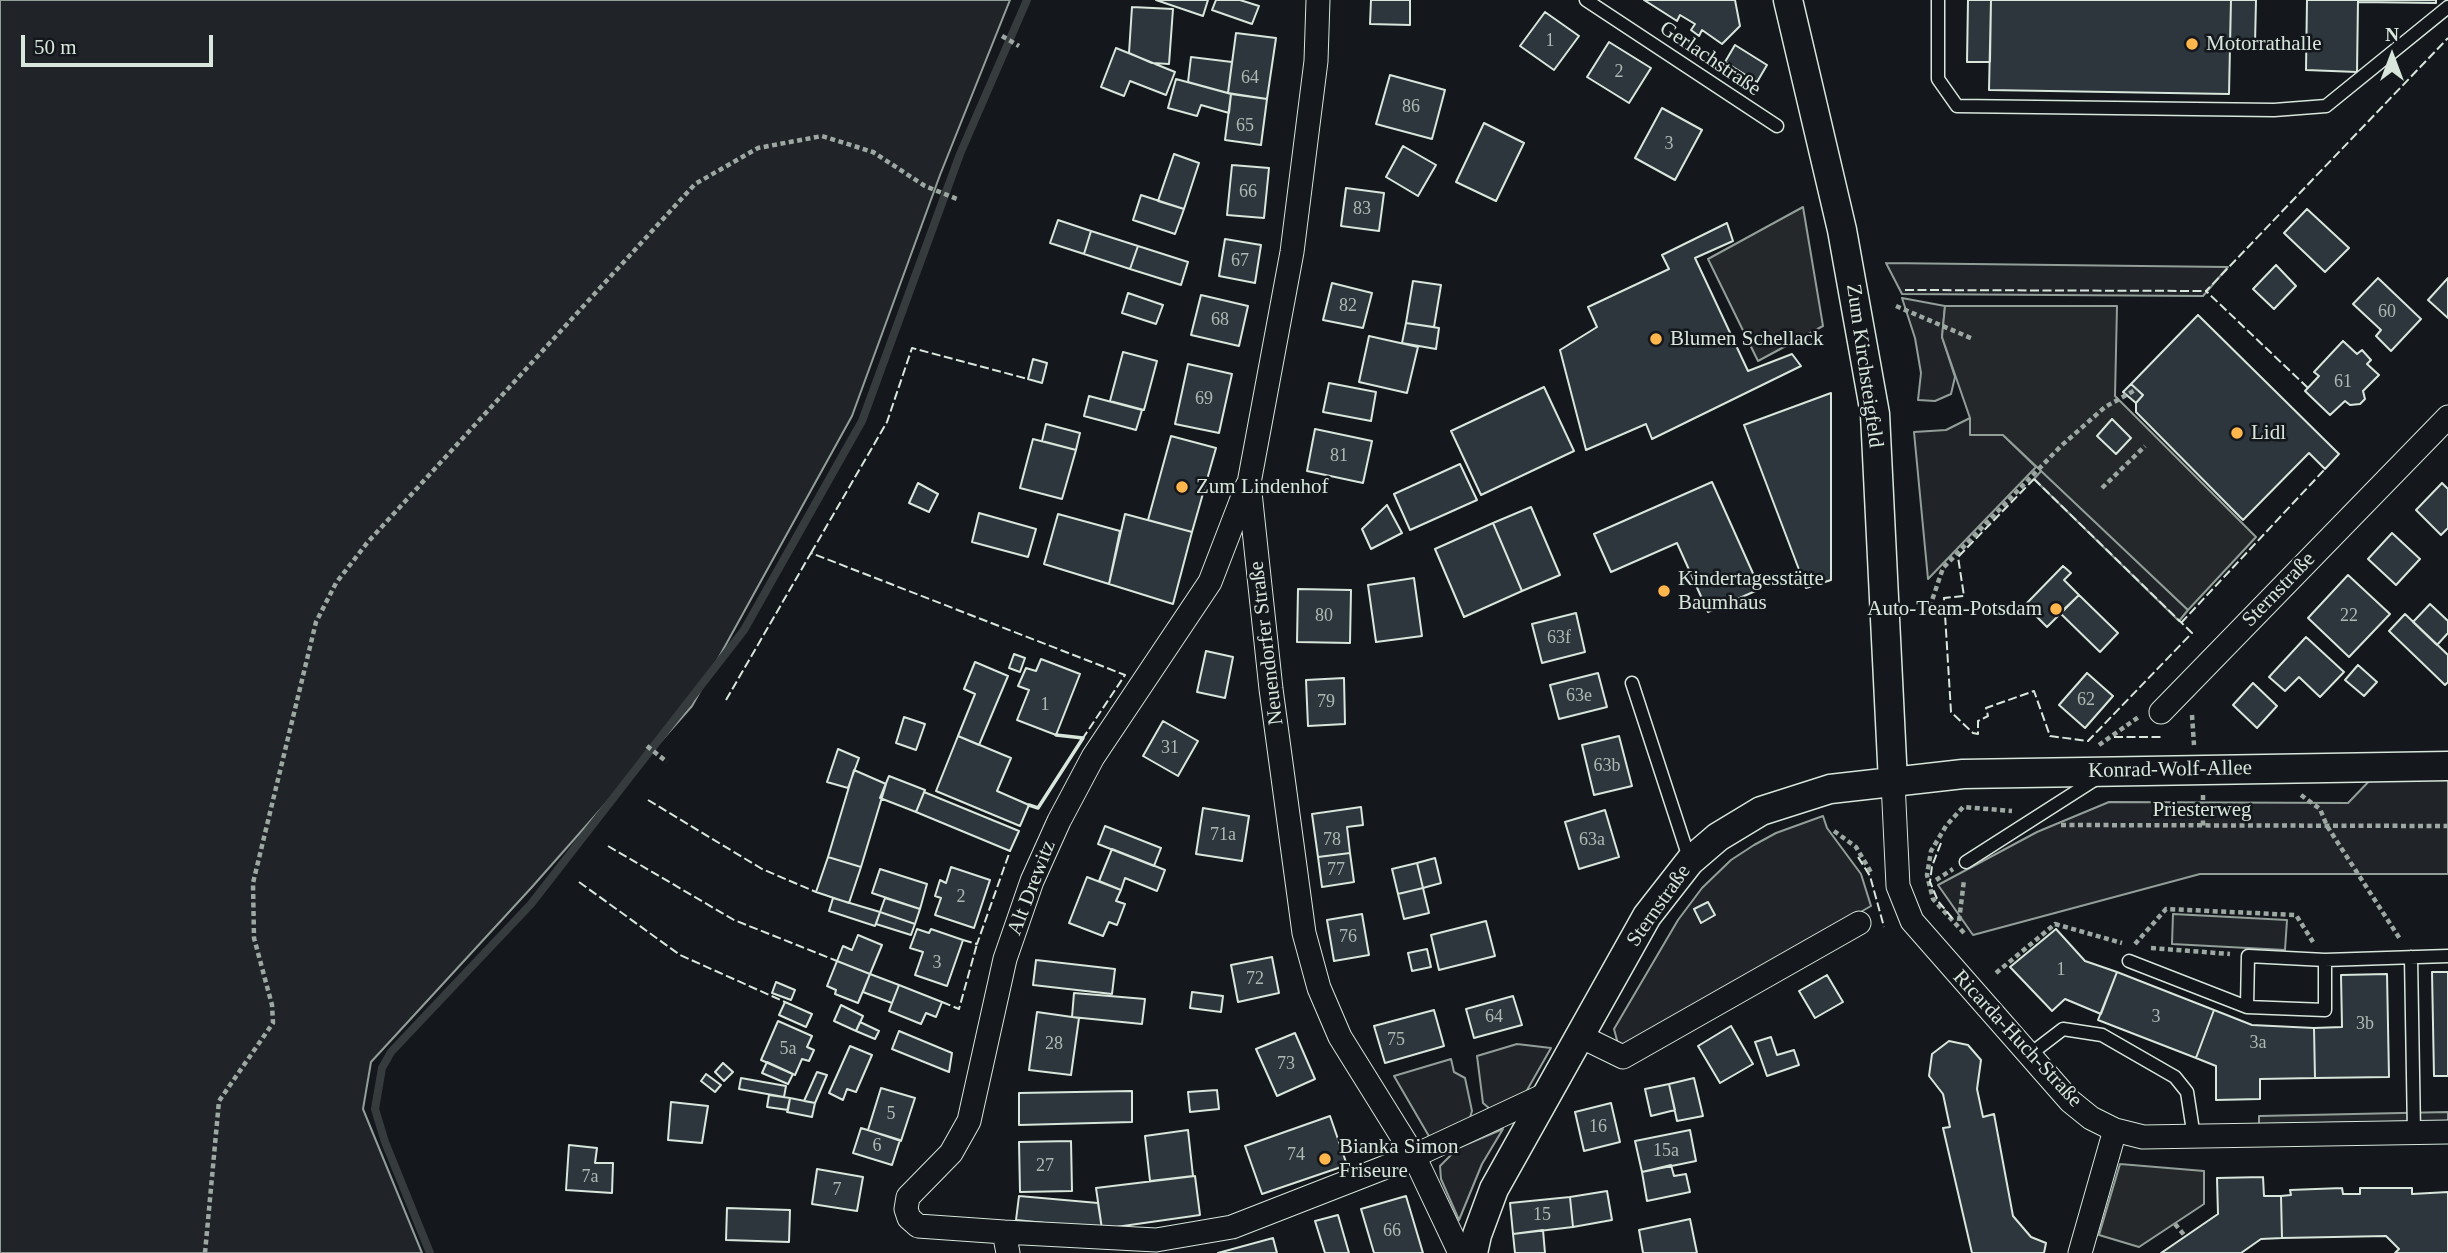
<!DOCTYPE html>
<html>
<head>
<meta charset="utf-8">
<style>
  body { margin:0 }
  #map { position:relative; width:2448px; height:1253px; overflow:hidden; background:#14181c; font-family:"Times New Roman",serif }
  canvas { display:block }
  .north { position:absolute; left:2357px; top:21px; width:70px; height:70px; -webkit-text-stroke:5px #14181c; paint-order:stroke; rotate:0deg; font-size:19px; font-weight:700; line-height:28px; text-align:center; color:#d8e6dc }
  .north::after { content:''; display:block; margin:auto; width:24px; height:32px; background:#d8e6dc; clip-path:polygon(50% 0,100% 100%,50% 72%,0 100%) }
  .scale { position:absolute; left:21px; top:35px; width:192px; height:32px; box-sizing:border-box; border:4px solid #d8e6dc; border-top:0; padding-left:9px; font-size:21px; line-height:24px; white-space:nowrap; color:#d8e6dc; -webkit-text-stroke:5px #14181c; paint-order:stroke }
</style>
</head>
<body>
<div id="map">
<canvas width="2448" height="1253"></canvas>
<div class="north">N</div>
<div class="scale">50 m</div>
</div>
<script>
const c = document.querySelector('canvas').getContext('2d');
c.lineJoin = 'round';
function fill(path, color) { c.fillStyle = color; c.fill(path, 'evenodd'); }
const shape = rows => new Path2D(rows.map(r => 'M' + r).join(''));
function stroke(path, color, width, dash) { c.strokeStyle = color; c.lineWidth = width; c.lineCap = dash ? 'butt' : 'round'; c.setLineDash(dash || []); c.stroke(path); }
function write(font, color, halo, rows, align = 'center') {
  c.font = font + ' "Times New Roman",serif'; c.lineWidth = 5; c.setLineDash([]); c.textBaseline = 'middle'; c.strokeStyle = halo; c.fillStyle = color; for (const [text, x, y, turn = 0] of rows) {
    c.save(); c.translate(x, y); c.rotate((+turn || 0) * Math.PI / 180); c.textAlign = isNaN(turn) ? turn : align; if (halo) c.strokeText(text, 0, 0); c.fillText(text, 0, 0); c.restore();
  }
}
const green = shape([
  [0,0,1010,0,940,175,852,416,692,706,532,887,371,1062,363,1109,422,1253,0,1253,0,0],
  [1886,263,2228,267,2203,296,1902,294,1886,263],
  [1902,298,1945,306,1942,337,1955,377,1951,394,1935,401,1918,400,1921,373,1915,338,1902,298],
  [1970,418,1971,435,2003,435,2036,467,1928,579,1914,432,1946,430,1970,418],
  [2042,470,2188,610,2179,621,2034,479,2042,470],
  [2374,776,2448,776,2448,874,2200,874,1973,935,1938,885,2037,832,2109,802,2348,803,2374,776],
  [1823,816,1827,828,1861,874,1871,906,1624,1048,1618,1044,1614,1029,1678,920,1702,888,1731,860,1754,845,1776,833,1823,816],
  [2173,914,2287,920,2285,950,2172,944,2173,914],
  [1517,1044,1551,1048,1526,1092,1490,1109,1483,1103,1477,1056,1517,1044],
  [1451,1059,1454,1072,1465,1078,1472,1111,1469,1121,1430,1138,1394,1076,1451,1059],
  [1503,1129,1482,1164,1459,1220,1441,1179,1440,1166,1458,1148,1503,1129]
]);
fill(green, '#202428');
stroke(green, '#939e99', 2);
const parking = shape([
  [1803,207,1823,326,1758,361,1708,259,1803,207],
  [1945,306,2117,306,2115,396,2256,537,2188,610,2003,435,1970,435,1970,418,1942,337,1945,306],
  [2448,1112,2448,1121,2259,1124,2259,1116,2448,1112],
  [2120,1164,2204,1171,2204,1204,2139,1247,2099,1235,2120,1164]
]);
fill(parking, '#24282b');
stroke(parking, '#939e99', 2);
stroke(shape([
  [430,1253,385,1142,375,1109,382,1068,391,1052,531,904,744,630,862,421,960,154,1027,0]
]), '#363b3e', 8);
const building = shape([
  [1156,0,1208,0,1203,16,1156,0],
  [1216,0,1240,0,1259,6,1252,24,1212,10,1216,0],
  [1371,0,1410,0,1410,25,1370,24,1371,0],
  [1644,0,1735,0,1740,26,1722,44,1702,30,1699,36,1691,30,1695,24,1680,15,1677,21,1644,0],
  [1968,0,1991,0,1990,62,1967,62,1968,0],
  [1991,0,2231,0,2229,94,1989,90,1991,0],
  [2231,0,2256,0,2255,44,2230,43,2231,0],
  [2307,0,2358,0,2357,72,2306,70,2307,0],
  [2358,0,2436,0,2436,3,2358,2,2358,0],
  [1132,7,1173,9,1169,64,1152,63,1129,53,1132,7],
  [1545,12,1579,36,1554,70,1520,46,1545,12],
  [1236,33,1276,38,1267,99,1228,93,1236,33],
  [1609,42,1651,68,1629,103,1587,77,1609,42],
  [1735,45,1767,65,1757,82,1725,62,1735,45],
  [1116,48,1175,72,1166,95,1130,81,1124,96,1101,87,1116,48],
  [1191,57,1232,62,1228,93,1188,82,1191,57],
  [1390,75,1445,90,1432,139,1376,124,1390,75],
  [1176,79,1231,94,1229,113,1201,105,1197,116,1168,108,1176,79],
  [1231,94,1267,99,1261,145,1225,140,1231,94],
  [1662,108,1702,130,1675,180,1635,158,1662,108],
  [1484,123,1524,143,1496,201,1456,182,1484,123],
  [1403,146,1436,165,1418,196,1386,177,1403,146],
  [1174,154,1199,163,1184,209,1158,201,1174,154],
  [1232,165,1269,168,1264,218,1227,215,1232,165],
  [1346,188,1384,193,1379,231,1341,226,1346,188],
  [1141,195,1184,209,1175,234,1133,220,1141,195],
  [2307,209,2349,248,2325,272,2284,233,2307,209],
  [1058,220,1091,231,1084,254,1050,243,1058,220],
  [1727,223,1733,241,1695,258,1748,371,1792,354,1801,366,1652,439,1646,424,1586,450,1560,350,1597,327,1588,307,1669,269,1662,255,1727,223],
  [1091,231,1138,246,1130,269,1084,254,1091,231],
  [1225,239,1261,245,1255,283,1219,276,1225,239],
  [1138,246,1188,262,1181,285,1130,269,1138,246],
  [2276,265,2296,286,2274,309,2253,289,2276,265],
  [2378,278,2421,319,2391,351,2376,336,2381,330,2353,304,2378,278],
  [2448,278,2448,318,2428,300,2448,278],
  [1413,281,1441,285,1434,327,1406,323,1413,281],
  [1332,283,1372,293,1363,328,1323,320,1332,283],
  [1128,293,1163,305,1156,324,1122,313,1128,293],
  [1201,295,1248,306,1239,346,1191,335,1201,295],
  [2198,315,2339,454,2325,469,2309,453,2243,520,2136,412,2136,403,2143,395,2131,384,2198,315],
  [1406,323,1439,328,1436,349,1402,343,1406,323],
  [1369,336,1418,347,1407,393,1359,382,1369,336],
  [2343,341,2357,354,2362,350,2371,360,2367,364,2379,375,2363,391,2365,399,2360,404,2350,405,2345,401,2330,415,2305,391,2319,376,2314,372,2343,341],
  [1123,352,1157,361,1144,410,1110,401,1123,352],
  [1033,359,1047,363,1042,383,1028,379,1033,359],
  [1188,364,1232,374,1219,433,1175,424,1188,364],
  [1329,383,1376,392,1371,421,1323,412,1329,383],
  [2131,384,2143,395,2136,403,2123,392,2131,384],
  [1544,387,1574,451,1481,495,1451,431,1544,387],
  [1831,393,1831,580,1806,588,1744,425,1831,393],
  [1089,396,1142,410,1136,430,1084,416,1089,396],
  [2112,419,2131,438,2116,454,2097,436,2112,419],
  [1046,424,1080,433,1076,450,1042,441,1046,424],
  [1315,429,1372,441,1363,483,1307,471,1315,429],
  [1171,436,1216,448,1192,532,1148,520,1171,436],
  [1033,439,1076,450,1062,499,1020,488,1033,439],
  [1460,464,1477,500,1410,530,1394,494,1460,464],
  [1712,482,1760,589,1708,612,1677,543,1611,572,1594,534,1712,482],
  [918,483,938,494,929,512,909,503,918,483],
  [2442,483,2448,489,2448,528,2441,535,2416,510,2442,483],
  [1387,505,1402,533,1371,549,1362,529,1387,505],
  [1531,507,1560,575,1522,591,1493,523,1531,507],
  [979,513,1036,529,1028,557,972,542,979,513],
  [1058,514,1120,531,1109,584,1044,564,1058,514],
  [1125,514,1192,532,1173,604,1109,584,1125,514],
  [1493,523,1522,591,1464,617,1435,549,1493,523],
  [2392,533,2420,559,2396,585,2368,559,2392,533],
  [2063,566,2071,573,2064,580,2079,595,2047,627,2025,605,2063,566],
  [2348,575,2390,614,2349,657,2308,618,2348,575],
  [1414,578,1422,636,1376,642,1368,585,1414,578],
  [1298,589,1351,590,1350,643,1297,642,1298,589],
  [2079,595,2118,633,2100,652,2060,613,2079,595],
  [2430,604,2448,621,2448,633,2437,645,2413,622,2430,604],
  [1576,613,1585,652,1542,663,1532,624,1576,613],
  [2405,614,2448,655,2448,682,2445,685,2389,631,2405,614],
  [2306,637,2344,672,2320,697,2299,677,2285,691,2269,677,2306,637],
  [1206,651,1233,657,1225,698,1197,692,1206,651],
  [1014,654,1025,658,1020,672,1009,668,1014,654],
  [1041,659,1080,674,1056,735,1017,720,1029,690,1018,686,1026,668,1036,671,1041,659],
  [975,662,1008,676,979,745,958,736,975,694,964,689,975,662],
  [2358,665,2377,682,2364,696,2345,680,2358,665],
  [1598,673,1607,707,1559,719,1550,685,1598,673],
  [2087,673,2113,696,2085,728,2059,705,2087,673],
  [1344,678,1345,724,1308,726,1306,680,1344,678],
  [2253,683,2277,706,2257,728,2233,705,2253,683],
  [904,717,925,724,916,750,896,743,904,717],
  [1163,721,1198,741,1178,776,1143,756,1163,721],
  [958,736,1011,758,997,791,1029,805,1020,826,936,791,958,736],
  [1619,736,1632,786,1594,795,1582,745,1619,736],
  [838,749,859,758,848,788,827,782,838,749],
  [854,770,886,784,861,867,828,857,854,770],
  [889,776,925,790,916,812,880,798,889,776],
  [924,792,1019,831,1010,851,916,812,924,792],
  [1361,807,1363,825,1347,827,1350,853,1318,857,1312,814,1361,807],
  [1203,808,1249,816,1242,861,1196,854,1203,808],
  [1605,810,1619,857,1579,869,1565,822,1605,810],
  [1105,826,1161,848,1154,866,1098,844,1105,826],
  [1112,849,1165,870,1157,891,1125,878,1121,890,1099,881,1112,849],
  [1350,853,1354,882,1322,887,1318,857,1350,853],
  [828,857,861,867,849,903,816,892,828,857],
  [1435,858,1441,883,1423,888,1417,863,1435,858],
  [1417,863,1423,888,1398,894,1392,869,1417,863],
  [951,867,990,880,974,928,935,915,941,898,935,896,940,880,946,883,951,867],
  [880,869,927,884,920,909,872,893,880,869],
  [1087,877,1121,890,1116,901,1125,904,1117,925,1109,922,1103,936,1069,923,1087,877],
  [1423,888,1429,913,1404,919,1398,894,1423,888],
  [833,898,880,912,875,926,829,911,833,898],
  [885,898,920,909,915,924,880,912,885,898],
  [1708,902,1715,915,1701,923,1694,909,1708,902],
  [880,912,915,924,911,935,876,924,880,912],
  [1362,914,1369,955,1334,961,1327,920,1362,914],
  [1486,921,1495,956,1439,970,1431,935,1486,921],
  [917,929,929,933,931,929,963,940,947,986,915,975,923,952,910,948,917,929],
  [2056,929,2085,961,2117,972,2101,1014,2065,999,2052,1011,2010,967,2056,929],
  [858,935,882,945,870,974,837,961,843,946,852,950,858,935],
  [1427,949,1431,967,1412,971,1408,953,1427,949],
  [1272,957,1279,993,1238,1002,1231,965,1272,957],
  [1036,960,1115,969,1112,994,1033,985,1036,960],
  [837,961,870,974,858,1003,835,994,836,990,827,986,837,961],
  [2117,972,2214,1010,2196,1058,2098,1020,2117,972],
  [2432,972,2448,972,2448,1076,2434,1076,2432,972],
  [870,974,899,985,892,1003,863,992,870,974],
  [2387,974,2389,1077,2315,1078,2314,1028,2342,1027,2341,975,2387,974],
  [1827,975,1843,1002,1815,1018,1799,991,1827,975],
  [776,982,795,990,791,1000,772,993,776,982],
  [899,985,942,1002,936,1017,926,1013,921,1024,889,1011,899,985],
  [1192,992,1223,996,1221,1012,1190,1008,1192,992],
  [1074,993,1145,999,1142,1024,1072,1017,1074,993],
  [1513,996,1522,1025,1474,1038,1466,1009,1513,996],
  [785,1002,812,1014,806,1027,779,1015,785,1002],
  [841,1005,863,1016,856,1031,834,1021,841,1005],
  [1434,1010,1444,1046,1385,1063,1374,1026,1434,1010],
  [2214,1010,2252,1025,2314,1028,2315,1078,2260,1079,2260,1099,2216,1100,2216,1066,2196,1058,2214,1010],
  [1037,1012,1079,1018,1071,1075,1029,1070,1037,1012],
  [778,1021,812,1036,807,1047,814,1050,809,1061,802,1059,795,1075,761,1060,778,1021],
  [860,1022,879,1031,875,1039,856,1031,860,1022],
  [1731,1026,1753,1064,1720,1083,1698,1046,1731,1026],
  [899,1031,952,1053,949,1072,892,1049,899,1031],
  [1295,1033,1315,1079,1277,1096,1256,1049,1295,1033],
  [1771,1037,1777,1055,1794,1050,1799,1065,1767,1076,1755,1042,1771,1037],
  [1949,1041,1968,1045,1981,1060,1977,1089,1983,1117,1994,1114,2013,1216,2031,1237,2046,1243,2044,1253,1972,1253,1943,1128,1950,1127,1943,1094,1929,1076,1932,1054,1949,1041],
  [850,1046,872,1055,856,1092,847,1089,843,1100,829,1093,850,1046],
  [767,1062,793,1074,788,1084,762,1073,767,1062],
  [723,1063,733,1072,724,1081,715,1072,723,1063],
  [817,1072,827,1075,815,1103,804,1101,817,1072],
  [706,1074,721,1085,715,1092,701,1081,706,1074],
  [741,1078,786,1086,784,1097,739,1089,741,1078],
  [1694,1078,1703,1116,1677,1121,1669,1084,1694,1078],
  [1669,1084,1675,1110,1651,1116,1645,1089,1669,1084],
  [881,1088,915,1098,901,1141,868,1130,881,1088],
  [1217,1090,1219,1109,1190,1112,1188,1092,1217,1090],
  [1132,1091,1132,1122,1019,1125,1019,1093,1132,1091],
  [769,1095,790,1098,788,1110,767,1107,769,1095],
  [790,1098,815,1103,812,1117,787,1112,790,1098],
  [671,1102,708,1106,702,1143,668,1140,671,1102],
  [1611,1103,1620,1142,1584,1151,1575,1112,1611,1103],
  [1330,1116,1347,1165,1262,1194,1245,1146,1330,1116],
  [861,1128,900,1140,892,1165,853,1153,861,1128],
  [1188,1130,1193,1176,1150,1181,1145,1136,1188,1130],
  [1690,1130,1696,1161,1642,1172,1635,1141,1690,1130],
  [1071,1141,1072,1191,1020,1192,1019,1142,1071,1141],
  [569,1145,597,1148,595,1163,613,1163,612,1193,566,1190,569,1145],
  [1671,1165,1674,1176,1686,1174,1690,1192,1647,1201,1642,1172,1671,1165],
  [817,1169,863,1177,857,1211,812,1204,817,1169],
  [1195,1176,1200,1215,1102,1229,1096,1188,1195,1176],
  [2263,1177,2264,1196,2281,1196,2282,1238,2261,1239,2241,1253,2161,1253,2218,1214,2217,1178,2263,1177],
  [2342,1188,2343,1194,2360,1194,2360,1188,2412,1188,2412,1194,2448,1192,2448,1253,2395,1253,2399,1249,2386,1236,2282,1238,2281,1196,2291,1195,2290,1190,2342,1188],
  [1607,1191,1612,1220,1573,1227,1570,1197,1607,1191],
  [1019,1196,1098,1203,1102,1229,1016,1220,1019,1196],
  [1406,1196,1423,1253,1374,1253,1361,1209,1406,1196],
  [1570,1197,1573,1227,1513,1234,1510,1203,1570,1197],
  [727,1208,790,1210,789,1242,726,1240,727,1208],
  [1338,1215,1349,1253,1325,1253,1315,1221,1338,1215],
  [1690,1219,1697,1253,1643,1253,1639,1230,1690,1219],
  [1543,1230,1545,1253,1515,1253,1513,1234,1543,1230],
  [1273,1238,1277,1253,1218,1253,1273,1238]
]);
fill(building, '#2c363c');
stroke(building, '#d8e6dc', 2);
const service = shape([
  [1586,0,1777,126],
  [1938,0,1938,79,1957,106,2274,110,2326,106,2448,7],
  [1632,683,1690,861],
  [1966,862,2099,777],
  [2411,957,2414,1133],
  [2129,961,2247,1007,2325,1010,2325,960],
  [2247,1007,2248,956,2325,960,2448,956],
  [2029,1055,2063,1029,2102,1035,2175,1077,2187,1092,2194,1137]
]);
const minor = shape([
  [1318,0,1316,61,1292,252,1249,483,1271,689,1304,933,1319,988,1340,1037,1414,1156,1460,1253],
  [2161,712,2448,417],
  [1893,782,1898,886,1912,921,2070,1101,2091,1118,2115,1130,2143,1137,2448,1132],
  [1580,1036,1623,1057,1859,923],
  [1004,1232,1156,1240,1232,1227,1414,1156,1549,1093],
  [1008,1253,1004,1232,918,1226,909,1218,906,1209,908,1197,951,1153,969,1121,1005,959,1032,881,1059,821,1093,757,1210,582,1247,486],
  [2080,1253,2115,1130]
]);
const tertiary = shape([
  [1788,0,1842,230,1875,414,1893,782],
  [1473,1253,1477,1235,1494,1189,1647,916,1690,861,1718,837,1761,811,1830,789,1963,774,2448,766]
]);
stroke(service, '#d8e6dc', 15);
stroke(minor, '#d8e6dc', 25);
stroke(tertiary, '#d8e6dc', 31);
stroke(shape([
  [1002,36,1019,46],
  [1896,306,1973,339],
  [2102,488,2145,446],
  [1927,615,1943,568,2061,446,2105,407,2137,389],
  [2192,715,2194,745],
  [2099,745,2140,716],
  [647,746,667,762],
  [2203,795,2203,826],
  [2301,795,2320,809,2327,826,2400,939],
  [2061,825,2448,826],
  [1834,831,1856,847,1872,874],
  [1936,880,1953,869],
  [1959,921,1964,880],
  [1964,933,1933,899,1927,875,1931,851,1946,826,1963,807,2012,811],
  [2135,944,2166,909,2296,915,2313,942],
  [2151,948,2230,954],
  [1996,973,2055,924,2122,943],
  [2175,1224,2185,1236],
  [205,1253,219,1101,273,1023,272,1005,254,938,253,883,316,622,336,583,367,543,695,184,758,148,822,136,873,152,925,186,957,199]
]), '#9da8a2', 4.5, [5, 3.5]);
stroke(service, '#14181c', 12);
stroke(minor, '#14181c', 23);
stroke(tertiary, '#14181c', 28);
stroke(shape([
  [1905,290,2206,291],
  [2308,388,2206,291,2448,38],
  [2034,479,2192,633,2088,741,2050,736,2034,691,1986,708,1988,716,1978,721,1978,734,1973,733,1951,712,1944,598,1964,596,1958,557,2034,479],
  [811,553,887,422,912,348,1028,379],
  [2181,623,2325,469],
  [726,700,811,553,1125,675,1083,738],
  [2114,737,2164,737],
  [648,800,762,869,816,892],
  [1941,843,1932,866,1930,882,1938,901,1953,919],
  [608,846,734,920,837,961],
  [1858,857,1870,876,1884,927],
  [579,882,680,955,785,1002],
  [963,940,977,944,1010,851],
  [942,1002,959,1009,977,944]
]), '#d8e6dc', 2, [9, 3.5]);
stroke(shape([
  [1029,805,1038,808,1083,738,1056,735]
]), '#d8e6dc', 3.5);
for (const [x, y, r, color] of [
  [2192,44,7,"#ffb74d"],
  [1656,339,7,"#ffb74d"],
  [2237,433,7,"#ffb74d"],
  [1182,487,7,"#ffb74d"],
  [1664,591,7,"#ffb74d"],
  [2056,609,7,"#ffb74d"],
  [1325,1159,7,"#ffb74d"]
]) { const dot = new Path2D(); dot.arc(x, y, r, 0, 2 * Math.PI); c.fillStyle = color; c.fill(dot); stroke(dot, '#14181c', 2.5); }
write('18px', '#adbab4', null, [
  ["1",1550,41],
  ["2",1619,72],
  ["64",1250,78],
  ["86",1411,107],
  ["65",1245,126],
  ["3",1669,144],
  ["66",1248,192],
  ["83",1362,209],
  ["67",1240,261],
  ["82",1348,306],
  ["60",2387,312],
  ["68",1220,320],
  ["61",2343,382],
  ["69",1204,399],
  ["81",1339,456],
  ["80",1324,616],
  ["22",2349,616],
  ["63f",1559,638],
  ["63e",1579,696],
  ["62",2086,700],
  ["79",1326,702],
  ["1",1045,705],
  ["31",1170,748],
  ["63b",1607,766],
  ["71a",1223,835],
  ["78",1332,840],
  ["63a",1592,840],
  ["77",1336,870],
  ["2",961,897],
  ["76",1348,937],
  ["3",937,963],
  ["1",2061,970],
  ["72",1255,979],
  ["64",1494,1017],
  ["3",2156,1017],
  ["3b",2365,1024],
  ["75",1396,1040],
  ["3a",2258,1043],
  ["28",1054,1044],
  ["5a",788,1049],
  ["73",1286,1064],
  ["5",891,1114],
  ["16",1598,1127],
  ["6",877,1146],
  ["15a",1666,1151],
  ["74",1296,1155],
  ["27",1045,1166],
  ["7a",590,1177],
  ["7",837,1190],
  ["15",1542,1215],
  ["66",1392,1231]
]);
write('21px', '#d8e6dc', '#14181c', [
  ["Motorrathalle",2206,44],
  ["Blumen Schellack",1670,339],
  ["Lidl",2251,433],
  ["Zum Lindenhof",1196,487],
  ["Kindertagesstätte",1678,579],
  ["Baumhaus",1678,603],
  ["Auto-Team-Potsdam",2042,609,"right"],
  ["Bianka Simon",1339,1147],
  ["Friseure",1339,1171]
], 'left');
write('21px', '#d8e6dc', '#14181c', [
  ["Gerlachstraße",1710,59,34],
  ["Zum Kirchsteigfeld",1864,366,82],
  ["Sternstraße",2279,590,-46],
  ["Neuendorfer Straße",1267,643,-97],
  ["Konrad-Wolf-Allee",2170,770,-1],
  ["Priesterweg",2202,810],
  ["Alt Drewitz",1032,888,-69],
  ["Sternstraße",1659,906,-55],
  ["Ricarda-Huch-Straße",2017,1039,47]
]);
</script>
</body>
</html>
